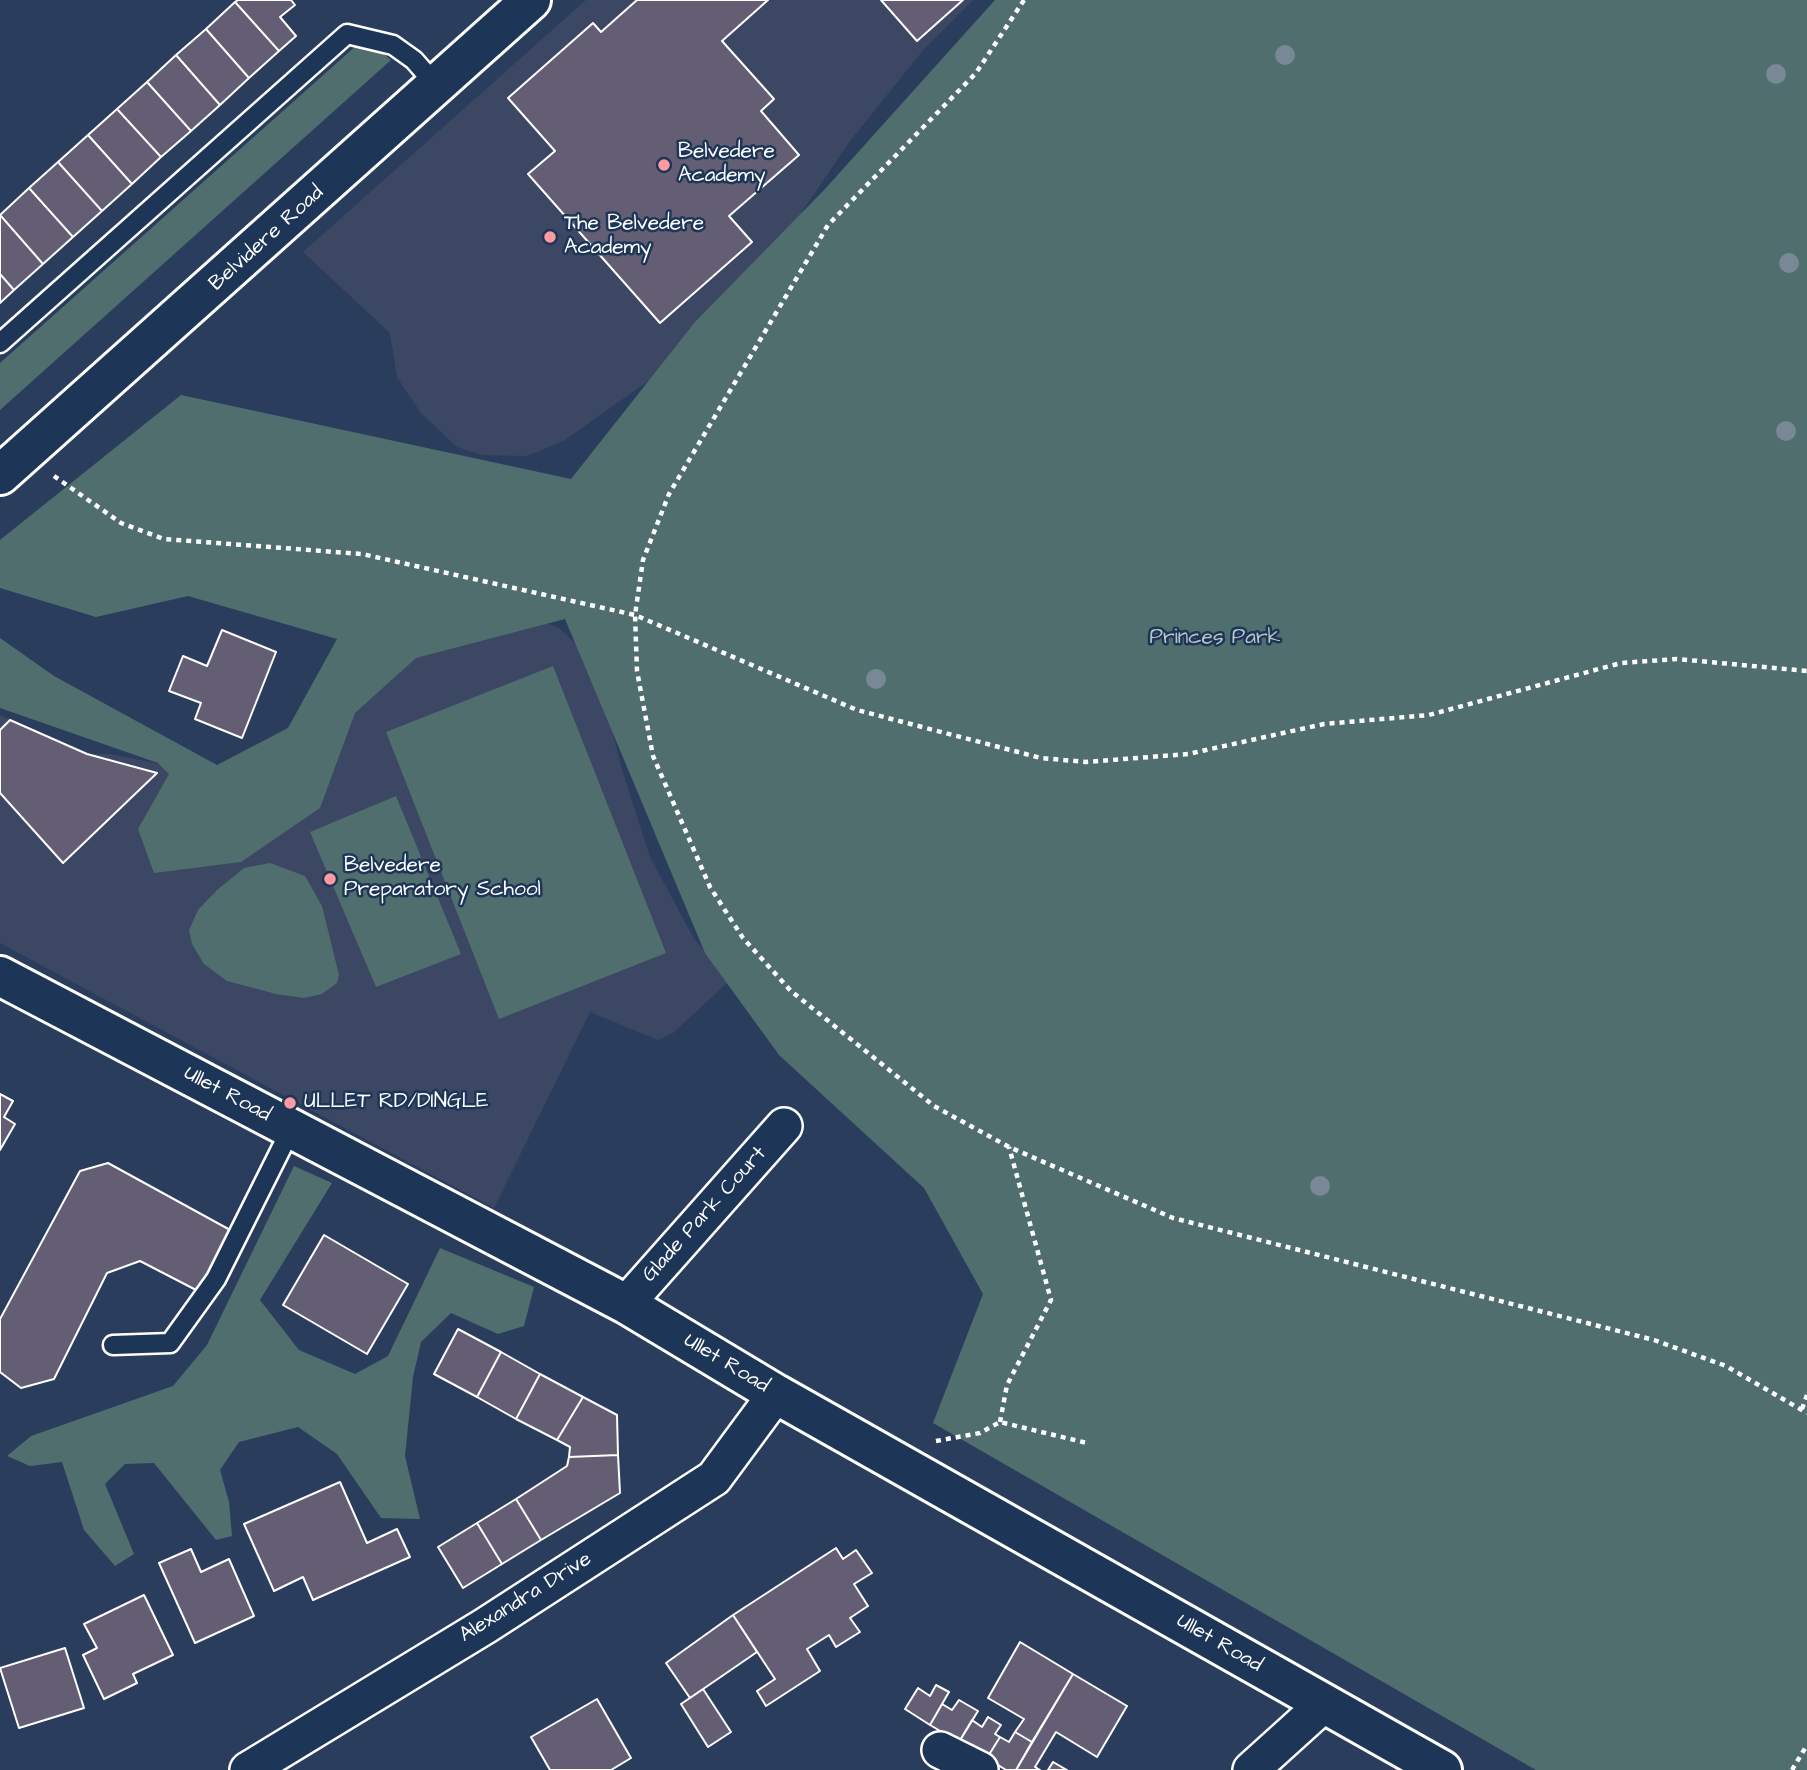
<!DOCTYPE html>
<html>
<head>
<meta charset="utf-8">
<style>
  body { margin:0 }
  canvas { display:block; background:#2b3d5d }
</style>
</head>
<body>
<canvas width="1807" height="1770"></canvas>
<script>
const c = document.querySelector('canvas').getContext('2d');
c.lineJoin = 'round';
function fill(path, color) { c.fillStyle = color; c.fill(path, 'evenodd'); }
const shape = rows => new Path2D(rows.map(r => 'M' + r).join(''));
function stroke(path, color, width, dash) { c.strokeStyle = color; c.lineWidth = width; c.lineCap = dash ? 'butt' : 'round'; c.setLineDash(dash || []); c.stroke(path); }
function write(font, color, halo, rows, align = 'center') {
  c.font = font + ' "Architects Daughter",sans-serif'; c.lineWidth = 5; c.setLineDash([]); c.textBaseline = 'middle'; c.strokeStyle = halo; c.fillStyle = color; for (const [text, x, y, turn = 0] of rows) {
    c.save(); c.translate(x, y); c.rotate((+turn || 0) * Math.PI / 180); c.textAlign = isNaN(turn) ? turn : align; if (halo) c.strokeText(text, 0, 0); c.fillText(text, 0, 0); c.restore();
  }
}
fill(shape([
  [586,0,973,0,924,49,850,141,734,312,716,333,565,440,527,456,482,455,457,447,421,413,397,377,390,333,303,252],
  [397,587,517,612,559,628,583,651,605,703,622,770,650,857,693,937,728,982,673,1033,658,1040,590,1012,494,1208,0,943,0,715,91,754,110,754,183,769,303,812]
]), '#3c4764');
fill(shape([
  [995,0,1807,0,1807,1770,1536,1770,933,1423,983,1294,924,1188,779,1055,705,953,565,619,416,658,355,713,320,808,241,862,154,873,138,829,169,774,158,763,0,708,0,638,54,676,217,765,288,728,337,639,188,596,96,617,0,588,0,540,181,395,571,479,695,322,825,189],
  [357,45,375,47,391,60,0,410,0,363],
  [553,666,666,953,499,1019,386,732],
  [396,796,461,954,376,987,310,832],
  [270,863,305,876,322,906,339,975,337,983,322,994,304,998,276,994,227,981,204,964,192,944,189,930,198,910,217,890,244,868],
  [294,1166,332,1183,260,1300,299,1350,355,1374,388,1356,440,1248,534,1287,524,1326,498,1334,451,1313,421,1342,413,1377,405,1456,420,1519,381,1518,337,1454,298,1427,239,1442,220,1470,229,1502,232,1536,216,1540,154,1463,125,1464,105,1484,134,1554,115,1566,84,1530,62,1462,30,1466,7,1456,31,1436,173,1386,207,1345]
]), '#4f6e6d');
const building = shape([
  [238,0,291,0,295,5,280,17,296,36,279,51,235,2,238,0],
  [637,0,768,0,722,41,774,99,761,111,799,155,729,216,752,242,660,323,528,174,555,151,508,98,593,23,601,32,637,0],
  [881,0,963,0,917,41,881,0],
  [235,2,279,51,249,78,206,29,235,2],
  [206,29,249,78,220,105,176,55,206,29],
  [176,55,220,105,191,131,147,82,176,55],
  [147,82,191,131,161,157,117,109,147,82],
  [117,109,161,157,132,184,88,135,117,109],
  [88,135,132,184,102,211,58,162,88,135],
  [58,162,102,211,73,237,29,188,58,162],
  [29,188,73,237,43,264,0,215,29,188],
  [0,215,43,264,14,290,0,274,0,215],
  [0,274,14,290,0,303,0,274],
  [222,630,276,652,242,738,195,719,201,703,169,691,183,656,207,666,222,630],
  [10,720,87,754,157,773,63,863,0,793,0,730,10,720],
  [0,1094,13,1101,4,1117,15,1124,0,1150,0,1094],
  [108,1163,232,1231,198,1291,140,1261,107,1273,54,1379,21,1388,0,1372,0,1319,80,1171,108,1163],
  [324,1235,408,1284,367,1354,283,1305,324,1235],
  [458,1329,501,1352,477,1397,434,1374,458,1329],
  [501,1352,540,1374,516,1419,477,1397,501,1352],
  [540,1374,583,1397,557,1440,516,1419,540,1374],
  [583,1397,617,1415,618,1455,569,1457,570,1447,557,1440,583,1397],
  [618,1455,620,1493,541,1540,516,1499,567,1466,569,1457,618,1455],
  [340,1482,367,1543,397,1529,410,1557,313,1600,303,1577,274,1591,244,1524,340,1482],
  [516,1499,541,1540,502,1564,477,1523,516,1499],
  [477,1523,502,1564,463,1588,438,1547,477,1523],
  [836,1548,843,1559,856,1550,872,1573,854,1584,868,1606,850,1618,860,1632,836,1647,829,1635,807,1649,820,1671,766,1706,757,1691,775,1679,733,1615,836,1548],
  [191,1549,201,1572,229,1559,254,1616,195,1643,159,1563,191,1549],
  [144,1595,173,1655,133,1674,137,1683,104,1699,83,1655,97,1648,84,1624,144,1595],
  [733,1615,757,1652,690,1698,666,1663,733,1615],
  [1020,1642,1073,1674,1032,1742,1015,1732,1024,1719,988,1698,1020,1642],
  [65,1648,84,1708,19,1728,0,1668,65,1648],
  [1073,1674,1127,1706,1097,1757,1056,1732,1035,1767,1040,1770,1016,1770,1073,1674],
  [936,1685,949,1692,930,1725,905,1709,918,1688,930,1696,936,1685],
  [703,1689,731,1732,708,1747,681,1704,703,1689],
  [597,1699,631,1758,611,1770,550,1770,531,1737,597,1699],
  [959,1700,978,1711,959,1742,930,1725,942,1704,952,1710,959,1700],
  [988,1717,1001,1725,995,1734,1000,1737,987,1758,959,1742,972,1720,982,1727,988,1717],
  [1015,1732,1032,1742,1016,1770,1006,1770,987,1758,1000,1737,1009,1742,1015,1732],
  [1053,1762,1067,1770,1048,1770,1053,1762]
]);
fill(building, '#635e73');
stroke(building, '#fff', 2);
const service = shape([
  [0,343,347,34,393,45,414,60,435,84],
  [113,1345,170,1343,216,1279,291,1129]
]);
const minor = shape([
  [626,1304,784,1126],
  [940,1750,980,1770],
  [248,1770,485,1626,714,1478,776,1394],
  [1251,1770,1324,1704]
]);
const secondary = shape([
  [0,475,531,0],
  [0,976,626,1304,776,1394,1442,1770]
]);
stroke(service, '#fff', 23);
stroke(minor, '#fff', 40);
stroke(secondary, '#fff', 44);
stroke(shape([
  [1024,0,976,73,828,225,669,494,643,560,635,615,637,671,653,756,710,887,743,938,791,991,934,1106,1009,1147,1173,1218,1654,1340,1726,1366,1807,1413],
  [54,476,121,523,164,539,362,554,635,615,857,710,1041,758,1086,762,1188,754,1324,724,1429,715,1621,663,1677,659,1807,671],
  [1802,1409,1807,1395],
  [1000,1422,1007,1385,1051,1300,1009,1147],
  [936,1441,980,1433,1000,1422,1087,1443],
  [1792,1770,1807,1745]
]), '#fff', 4.5, [5, 5]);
stroke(service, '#1d3557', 18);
stroke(minor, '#1d3557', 35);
stroke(secondary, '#1d3557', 38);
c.fillStyle = '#798896';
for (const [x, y] of [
  [1285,55],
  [1776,74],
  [1789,263],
  [1786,431],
  [876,679],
  [1320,1186]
]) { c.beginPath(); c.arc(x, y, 10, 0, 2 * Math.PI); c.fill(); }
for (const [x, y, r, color] of [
  [664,165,7,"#ff9aa2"],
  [550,237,7,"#ff9aa2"],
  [330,879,7,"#ff9aa2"],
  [290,1103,7,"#ff9aa2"]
]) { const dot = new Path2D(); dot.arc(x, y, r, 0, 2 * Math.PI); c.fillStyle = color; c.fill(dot); stroke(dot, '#1d3557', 2.5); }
write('21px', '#fff', '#1d3557', [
  ["Belvedere",678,153],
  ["Academy",678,177],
  ["The Belvedere",564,225],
  ["Academy",564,249],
  ["Belvedere",344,867],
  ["Preparatory School",344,891],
  ["ULLET RD/DINGLE",304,1103]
], 'left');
write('21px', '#fff', '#1d3557', [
  ["Belvidere Road",267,239,-42],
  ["Ullet Road",227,1095,28],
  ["Glade Park Court",705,1215,-48],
  ["Ullet Road",726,1364,31],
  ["Alexandra Drive",526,1598,-32],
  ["Ullet Road",1219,1644,30]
]);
write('21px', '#b9c5c5', '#1d3557', [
  ["Princes Park",1215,639]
]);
</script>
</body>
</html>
